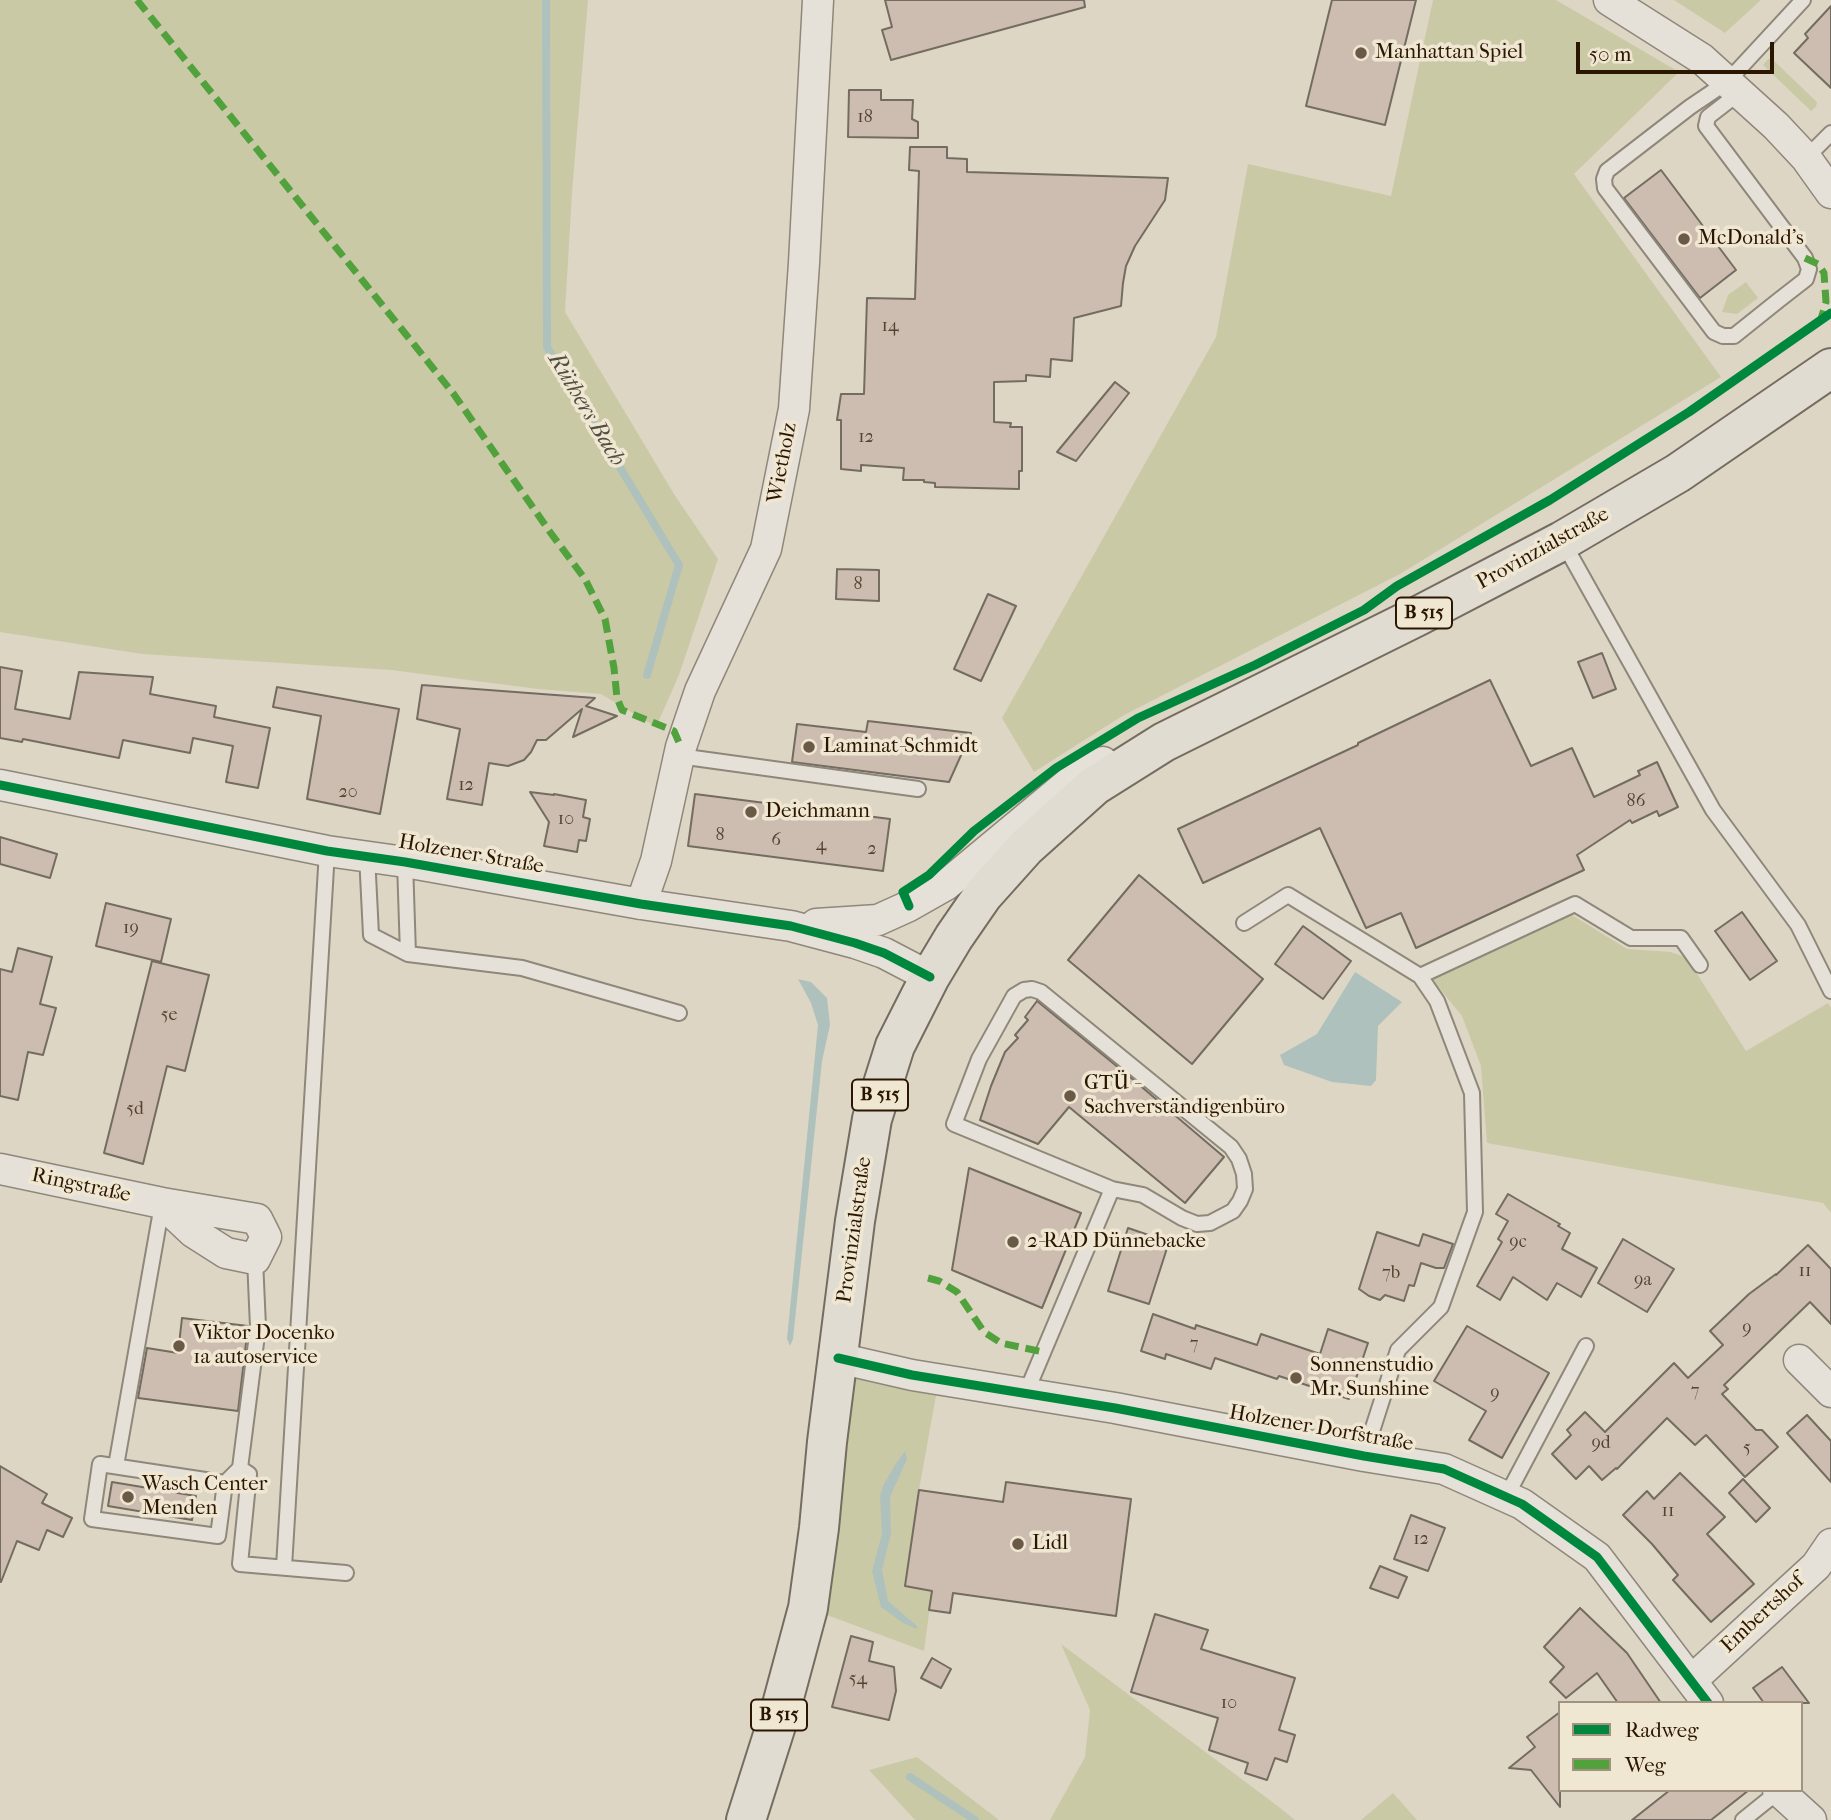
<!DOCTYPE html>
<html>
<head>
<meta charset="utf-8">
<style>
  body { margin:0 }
  #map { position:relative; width:1831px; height:1820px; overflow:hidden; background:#ded6c4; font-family:"IM FELL French Canon",serif }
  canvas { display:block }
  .legend { position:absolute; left:1558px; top:1701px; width:245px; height:91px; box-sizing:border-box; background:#f0e7d2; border:2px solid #a1937f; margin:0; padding:9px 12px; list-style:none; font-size:21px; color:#2b1602 }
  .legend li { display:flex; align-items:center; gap:14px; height:35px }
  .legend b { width:35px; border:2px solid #a1937f }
  .scale { position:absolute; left:1576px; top:42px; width:198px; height:32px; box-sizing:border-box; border:4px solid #2b1602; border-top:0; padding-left:9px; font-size:21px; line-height:24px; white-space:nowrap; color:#2b1602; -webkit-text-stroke:5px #f0e7d2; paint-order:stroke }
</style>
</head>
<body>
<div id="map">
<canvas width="1831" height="1820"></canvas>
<ul class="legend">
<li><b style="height:9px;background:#00873e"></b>Radweg</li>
<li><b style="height:9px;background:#51a13d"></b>Weg</li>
</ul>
<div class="scale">50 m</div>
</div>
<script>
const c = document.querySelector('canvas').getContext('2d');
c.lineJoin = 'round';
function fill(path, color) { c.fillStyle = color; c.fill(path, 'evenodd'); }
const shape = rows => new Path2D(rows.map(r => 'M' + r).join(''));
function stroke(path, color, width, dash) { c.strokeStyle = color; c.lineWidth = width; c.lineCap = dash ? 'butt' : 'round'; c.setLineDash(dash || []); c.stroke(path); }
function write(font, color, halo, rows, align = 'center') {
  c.font = font + ' "IM FELL French Canon",serif'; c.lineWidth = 7; c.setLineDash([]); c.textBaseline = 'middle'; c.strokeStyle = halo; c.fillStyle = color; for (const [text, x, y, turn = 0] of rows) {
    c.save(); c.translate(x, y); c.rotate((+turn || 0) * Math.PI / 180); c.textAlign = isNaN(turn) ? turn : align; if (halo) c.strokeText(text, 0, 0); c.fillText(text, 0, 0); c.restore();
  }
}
fill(shape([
  [0,0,588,0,572,193,565,312,674,494,718,559,679,675,656,727,601,694,538,689,391,670,142,654,0,632],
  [1433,0,1556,0,1679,72,1574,174,1721,377,1400,574,1124,715,1034,772,1002,718,1216,337,1248,164,1391,196],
  [1674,0,1761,0,1725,33],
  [1768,59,1772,59,1817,102,1816,107,1811,111,1763,65],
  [1746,282,1758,298,1737,314,1722,312,1728,295],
  [1569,913,1627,949,1671,952,1687,958,1746,1051,1828,1003,1831,1008,1831,1213,1823,1203,1487,1143,1481,1066,1462,1016,1431,978],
  [838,1358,939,1379,919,1490,905,1586,932,1591,924,1651,808,1608],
  [1061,1644,1279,1807,1295,1820,1050,1820,1085,1757,1090,1710],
  [917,1757,999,1820,915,1820,869,1770],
  [1393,1793,1417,1820,1361,1820]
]), '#cac9a6');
fill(shape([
  [1355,972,1402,1002,1378,1026,1376,1080,1371,1086,1332,1082,1284,1065,1280,1055,1317,1034],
  [798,979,811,982,827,998,830,1025,822,1061,793,1339,790,1346,787,1339,818,1025,811,1003],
  [905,1451,907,1459,890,1497,891,1534,882,1570,888,1601,917,1626,917,1629,903,1623,881,1607,872,1571,882,1534,880,1496,883,1486,895,1465]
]), '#afc1bd');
stroke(shape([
  [546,0,547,347,679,565,647,675],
  [910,1777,975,1820]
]), '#afc1bd', 8);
const building = shape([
  [885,0,1084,0,1085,7,891,60,882,30,892,27,885,0],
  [1332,0,1416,0,1385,125,1306,106,1332,0],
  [1831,6,1831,88,1794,53,1808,38,1805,34,1831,6],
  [849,90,881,90,881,100,913,100,912,119,918,122,918,138,848,137,849,90],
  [910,147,947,147,947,158,967,159,967,172,1168,178,1165,200,1135,246,1126,266,1123,283,1121,306,1074,318,1072,361,1051,359,1050,377,1026,375,1026,381,994,382,994,422,1011,423,1010,427,1022,427,1022,471,1019,471,1019,489,935,487,935,483,924,482,924,480,903,480,904,468,861,465,861,471,841,469,841,420,837,420,841,394,864,394,867,298,915,299,919,171,909,170,910,147],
  [1661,170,1736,270,1700,298,1624,198,1661,170],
  [1115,382,1129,393,1076,461,1057,452,1115,382],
  [837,569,879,570,879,601,836,599,837,569],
  [988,594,1016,606,981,681,954,669,988,594],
  [1602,653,1616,689,1593,698,1578,662,1602,653],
  [0,667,22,671,15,709,70,719,79,672,153,677,150,694,216,706,214,717,270,728,258,788,226,782,233,746,193,738,190,753,123,740,119,758,23,739,22,742,0,738,0,667],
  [1490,680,1531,766,1572,748,1594,797,1640,775,1638,771,1657,762,1678,807,1659,816,1657,811,1632,823,1630,820,1577,855,1584,870,1416,948,1401,913,1366,928,1320,828,1203,883,1178,829,1358,745,1358,743,1490,680],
  [422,685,595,698,586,706,617,716,573,737,582,709,546,740,537,740,531,752,524,760,508,766,489,763,482,805,447,799,460,729,417,719,422,685],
  [277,687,399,709,380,814,307,799,321,716,273,707,277,687],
  [868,721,971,733,949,782,792,762,797,724,866,732,868,721],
  [530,792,554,795,554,794,586,800,583,817,590,819,586,841,579,840,577,852,544,846,549,822,530,792],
  [695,794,890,819,883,871,688,846,695,794],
  [0,837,57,854,50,878,0,864,0,837],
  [1139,875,1263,979,1192,1064,1068,960,1139,875],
  [106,903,171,919,161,962,96,946,106,903],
  [1742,912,1777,961,1750,980,1715,931,1742,912],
  [1303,926,1351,961,1323,999,1275,964,1303,926],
  [18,948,52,957,40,1004,56,1008,43,1055,28,1052,18,1100,0,1096,0,969,12,972,18,948],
  [152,961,209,975,185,1071,167,1066,143,1164,104,1153,152,961],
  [1037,1001,1130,1077,1224,1157,1185,1203,1069,1107,1038,1144,980,1120,991,1086,1005,1052,1018,1038,1015,1035,1028,1020,1025,1017,1037,1001],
  [969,1168,1081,1213,1042,1308,952,1270,969,1168],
  [1508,1194,1560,1224,1558,1226,1570,1233,1562,1249,1597,1268,1581,1297,1557,1283,1547,1300,1513,1277,1500,1300,1477,1286,1502,1242,1498,1239,1508,1221,1496,1214,1508,1194],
  [1128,1228,1169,1242,1149,1304,1108,1291,1128,1228],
  [1377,1232,1419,1246,1423,1234,1453,1244,1444,1268,1436,1268,1421,1263,1414,1286,1409,1285,1404,1301,1385,1295,1380,1300,1369,1296,1359,1289,1377,1232],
  [1623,1239,1674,1269,1647,1312,1598,1283,1623,1239],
  [1808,1245,1831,1269,1831,1324,1810,1302,1724,1385,1728,1389,1722,1394,1756,1430,1762,1430,1778,1447,1745,1477,1706,1435,1695,1445,1667,1418,1617,1469,1616,1468,1602,1480,1589,1466,1576,1479,1552,1454,1571,1435,1567,1430,1585,1412,1605,1432,1674,1363,1688,1378,1723,1345,1710,1331,1749,1294,1776,1274,1776,1275,1808,1245],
  [1153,1314,1195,1329,1196,1325,1257,1345,1261,1334,1320,1354,1328,1329,1368,1343,1349,1399,1279,1376,1277,1379,1215,1358,1211,1369,1166,1354,1165,1359,1141,1351,1153,1314],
  [182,1318,248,1326,238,1411,138,1398,147,1348,178,1353,182,1318],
  [1467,1326,1549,1373,1502,1458,1469,1440,1486,1411,1434,1381,1467,1326],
  [1807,1415,1831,1441,1831,1482,1787,1433,1807,1415],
  [0,1466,47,1494,42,1503,72,1518,63,1537,47,1530,39,1550,17,1541,1,1582,0,1582,0,1466],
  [1680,1473,1725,1517,1707,1534,1754,1584,1711,1622,1673,1580,1678,1575,1652,1544,1623,1515,1647,1491,1654,1499,1680,1473],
  [1743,1479,1770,1508,1756,1522,1729,1493,1743,1479],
  [112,1482,196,1496,192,1520,108,1506,112,1482],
  [1006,1482,1131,1499,1116,1616,953,1593,950,1613,929,1610,932,1591,905,1586,919,1490,1003,1502,1006,1482],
  [1411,1515,1445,1528,1428,1571,1394,1559,1411,1515],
  [1380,1566,1407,1577,1398,1598,1370,1588,1380,1566],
  [1580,1608,1627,1653,1661,1703,1618,1703,1597,1673,1566,1698,1550,1682,1564,1667,1544,1647,1580,1608],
  [1155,1614,1208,1630,1201,1649,1295,1678,1279,1730,1295,1735,1287,1762,1275,1758,1267,1780,1245,1773,1248,1763,1209,1750,1218,1718,1131,1692,1155,1614],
  [851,1636,873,1642,869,1661,894,1667,896,1691,889,1720,832,1707,851,1636],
  [932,1658,951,1669,941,1688,921,1678,932,1658],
  [1782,1667,1809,1703,1764,1703,1753,1688,1782,1667],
  [1560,1712,1560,1807,1531,1770,1509,1768,1535,1747,1527,1737,1560,1712],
  [1670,1790,1749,1790,1711,1820,1632,1820,1670,1790]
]);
fill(building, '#cdbdb1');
stroke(building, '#746c60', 2);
const service = shape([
  [1739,93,1708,117,1706,126,1805,258,1809,269,1806,279,1779,300,1734,336,1723,336,1714,332,1605,188,1604,179,1607,171,1690,107,1727,82,1803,0],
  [1806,158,1831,133],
  [1563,542,1713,810,1798,925,1831,991],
  [679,756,918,789],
  [367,855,371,935,408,954,522,968,679,1013],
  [405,862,408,954],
  [1244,923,1288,895,1420,976,1437,1001,1472,1093,1475,1212,1441,1307,1398,1350,1364,1456],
  [1420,976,1575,904,1631,938,1681,938,1700,965],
  [1026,1393,1112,1189,954,1124,979,1059,1014,996,1024,990,1032,989,1041,992,1231,1147,1239,1159,1244,1174,1245,1189,1240,1201,1233,1211,1210,1223,1197,1224,1182,1218,1143,1195,1112,1189],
  [116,1466,162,1205],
  [240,1468,249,1474,240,1564,346,1573],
  [225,1483,100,1464,92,1519,218,1536,225,1483,240,1468,258,1327,255,1259],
  [1506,1497,1586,1346],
  [284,1567,327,851],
  [1743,1820,1779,1791]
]);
const minor = shape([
  [1609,0,1702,59,1776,126,1806,158,1831,193],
  [0,785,327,851,405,862,641,904,791,926,855,943,884,953,930,977],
  [641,904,656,861,681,747,700,691,766,549,794,409,804,263,818,0],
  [816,924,878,920,909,906,946,885,1070,782,1103,762],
  [0,1169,162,1203,257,1219,266,1237,255,1259,226,1253,193,1232,162,1203],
  [838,1358,912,1375,1115,1408,1364,1456,1444,1469,1522,1504,1597,1557,1708,1703],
  [1799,1360,1831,1392],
  [1692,1680,1816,1566,1831,1544],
  [1778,1790,1811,1820]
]);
const primary = shape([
  [746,1820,779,1716,808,1608,819,1528,827,1442,855,1221,872,1119,895,1046,930,977,954,937,983,895,1026,847,1094,786,1164,742,1418,616,1562,541,1678,473,1831,368]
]);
stroke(service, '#8e877a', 18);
stroke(minor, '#8e877a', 33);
stroke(primary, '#746c60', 42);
stroke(service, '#e5e1d8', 14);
stroke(minor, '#e5e1d8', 30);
stroke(primary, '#e1dcd2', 38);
stroke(shape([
  [137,0,453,393,550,532,585,579,605,619,614,668,617,698,622,710,674,731,681,747],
  [1805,258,1818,264,1824,273,1826,302,1821,319],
  [928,1278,939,1281,957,1292,984,1332,1001,1343,1043,1352]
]), '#51a13d', 7, [14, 7]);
stroke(shape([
  [0,785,327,851,405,862,641,904,791,926,855,943,884,953,930,977],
  [909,906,903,892,929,875,974,831,1056,768,1138,718,1255,665,1364,610,1397,586,1550,500,1689,412,1831,313],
  [838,1358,912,1375,1115,1408,1364,1456,1444,1469,1522,1504,1597,1557,1708,1703]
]), '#00873e', 9);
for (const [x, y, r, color] of [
  [1361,53,7,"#6a5946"],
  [1684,239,7,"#6a5946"],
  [809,747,7,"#6a5946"],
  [751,812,7,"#6a5946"],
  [1070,1096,7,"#6a5946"],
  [1013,1242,7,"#6a5946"],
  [179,1346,7,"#6a5946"],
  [1296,1378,7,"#6a5946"],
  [128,1497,7,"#6a5946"],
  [1018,1544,7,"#6a5946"]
]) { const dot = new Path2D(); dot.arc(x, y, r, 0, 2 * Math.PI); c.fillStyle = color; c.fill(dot); stroke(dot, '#f0e7d2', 2.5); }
write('18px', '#554230', null, [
  ["18",865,118],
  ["14",890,327],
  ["12",866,438],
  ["8",858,585],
  ["12",466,786],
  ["20",348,793],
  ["86",1636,802],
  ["10",566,820],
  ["8",720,836],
  ["6",776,841],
  ["4",821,846],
  ["2",872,850],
  ["19",131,929],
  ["5e",169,1016],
  ["5d",135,1110],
  ["9c",1518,1243],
  ["11",1805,1272],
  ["7b",1391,1274],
  ["9a",1643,1281],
  ["9",1747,1329],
  ["7",1194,1345],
  ["7",1695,1392],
  ["9",1495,1394],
  ["9d",1601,1444],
  ["5",1747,1449],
  ["11",1668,1512],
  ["12",1421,1540],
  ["54",858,1680],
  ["10",1229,1704]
]);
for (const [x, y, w] of [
  [1424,613,56],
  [880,1095,56],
  [779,1715,56]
]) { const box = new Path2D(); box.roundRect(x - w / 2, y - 15.5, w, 31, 5); c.fillStyle = '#f0e7d2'; c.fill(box); stroke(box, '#2b1602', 2); }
write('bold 19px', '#2b1602', null, [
  ["B 515",1424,613],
  ["B 515",880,1095],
  ["B 515",779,1715]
]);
write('21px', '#2b1602', '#f0e7d2', [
  ["Manhattan Spiel",1375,53],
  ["McDonald's",1698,239],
  ["Laminat-Schmidt",823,747],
  ["Deichmann",765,812],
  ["GTÜ -",1084,1084],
  ["Sachverständigenbüro",1084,1108],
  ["2-RAD Dünnebacke",1027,1242],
  ["Viktor Docenko",193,1334],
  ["1a autoservice",193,1358],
  ["Sonnenstudio",1310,1366],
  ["Mr. Sunshine",1310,1390],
  ["Wasch Center",142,1485],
  ["Menden",142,1509],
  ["Lidl",1032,1544]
], 'left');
write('21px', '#2b1602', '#f0e7d2', [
  ["Wietholz",783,463,-79],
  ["Provinzialstraße",1543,549,-29],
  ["Holzener Straße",471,855,10],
  ["Ringstraße",81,1186,12],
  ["Provinzialstraße",855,1230,-82],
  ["Holzener Dorfstraße",1321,1429,10],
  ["Embertshof",1763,1614,-43]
]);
write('italic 23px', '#524f42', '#f0e7d2', [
  ["Rüthers Bach",586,410,59]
]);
</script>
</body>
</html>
